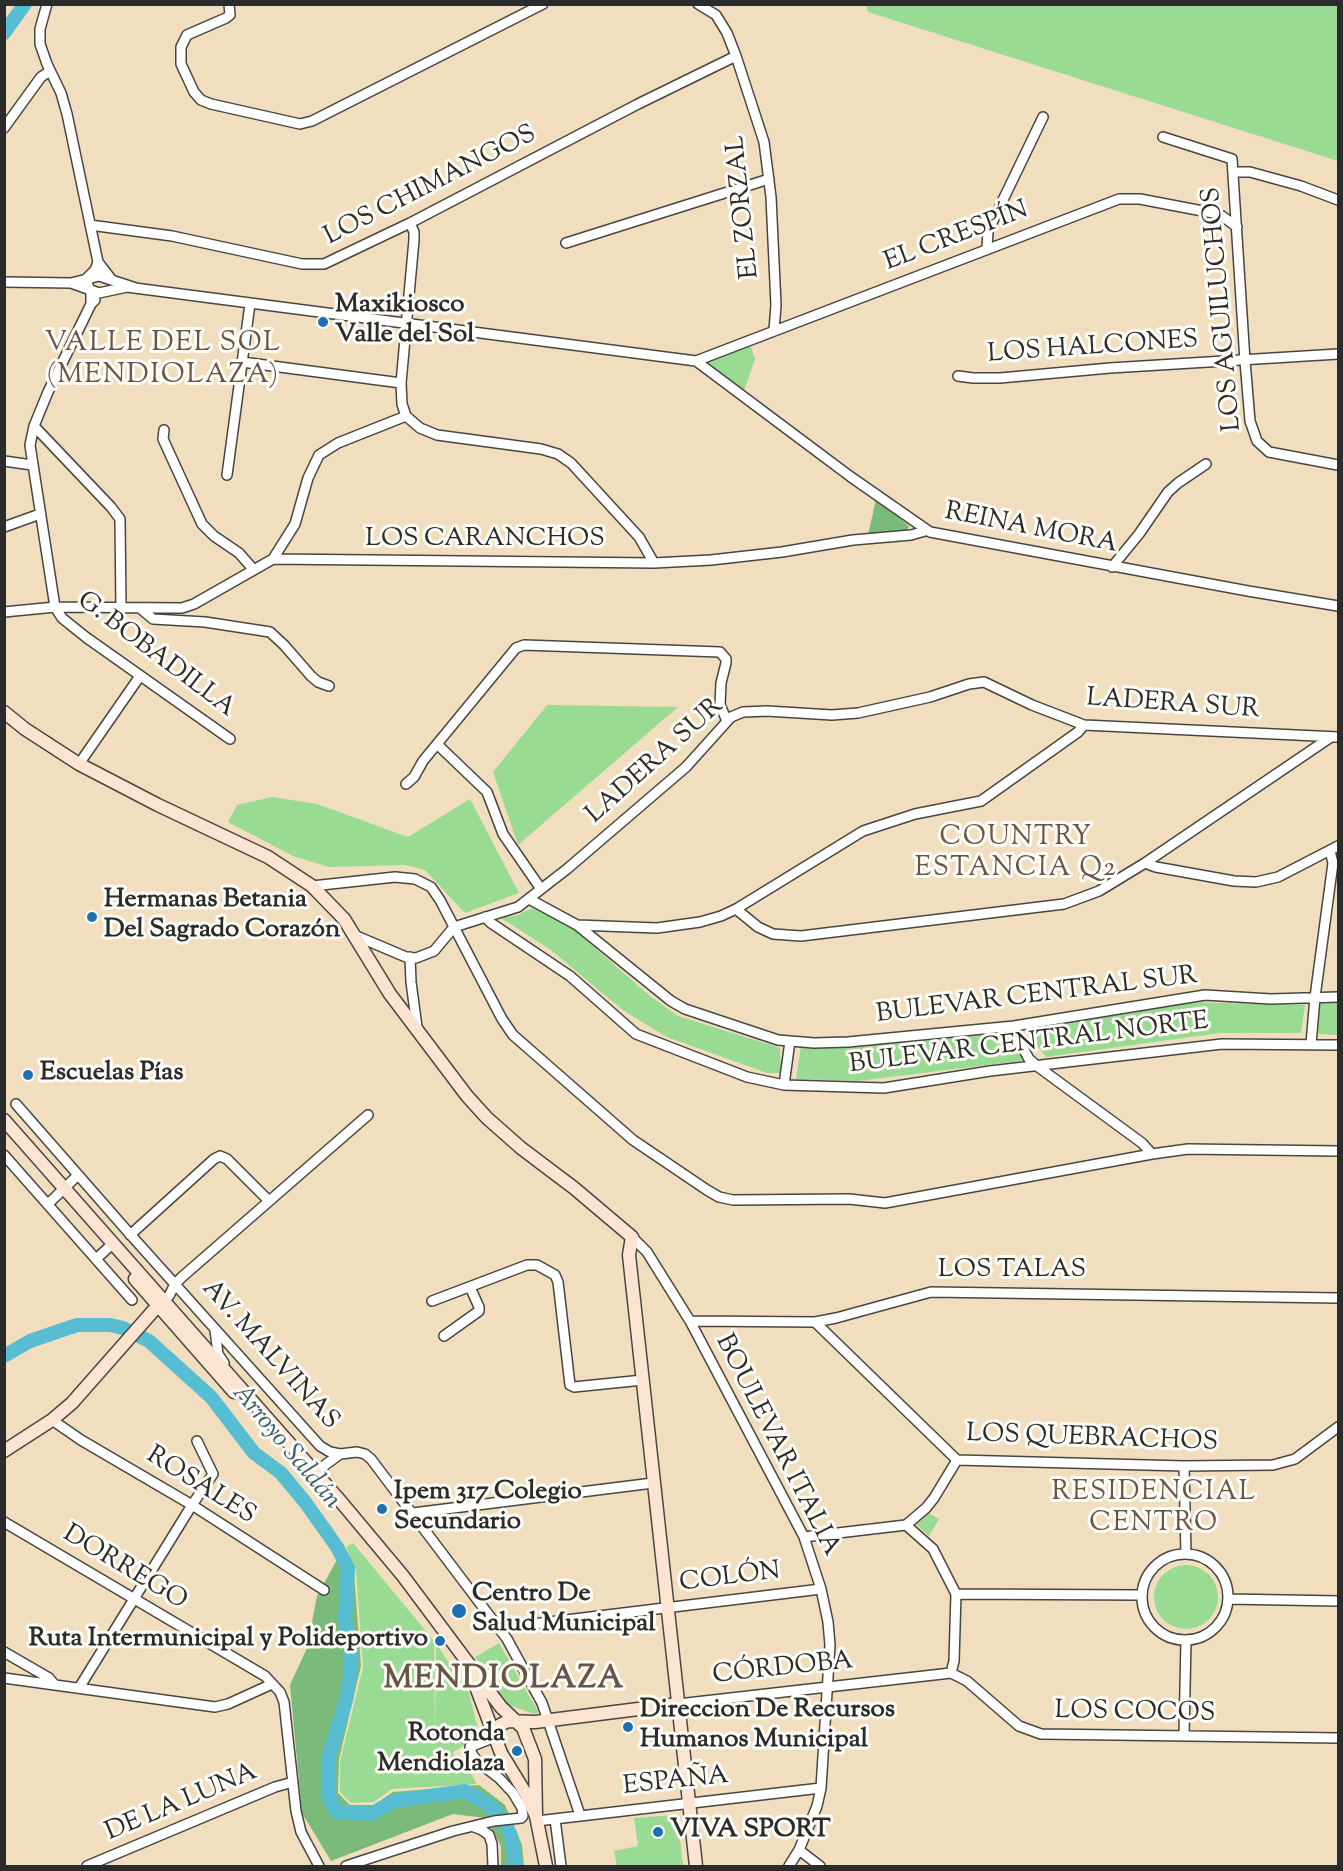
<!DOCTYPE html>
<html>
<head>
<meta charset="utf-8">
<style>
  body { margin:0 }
  #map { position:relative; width:1343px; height:1871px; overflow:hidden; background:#f0debe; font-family:"Sorts Mill Goudy",serif }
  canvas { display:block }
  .frame { position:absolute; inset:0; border:6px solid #2b2b2b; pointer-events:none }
</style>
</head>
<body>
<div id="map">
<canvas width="1343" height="1871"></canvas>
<div class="frame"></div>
</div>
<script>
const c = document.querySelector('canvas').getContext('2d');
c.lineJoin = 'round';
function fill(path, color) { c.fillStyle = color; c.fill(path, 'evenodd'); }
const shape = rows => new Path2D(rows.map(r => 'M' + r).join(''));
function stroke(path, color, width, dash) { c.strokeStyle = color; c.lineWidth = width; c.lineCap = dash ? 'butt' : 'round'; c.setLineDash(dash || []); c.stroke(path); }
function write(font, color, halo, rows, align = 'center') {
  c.font = font + ' "Sorts Mill Goudy",serif'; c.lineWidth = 6; c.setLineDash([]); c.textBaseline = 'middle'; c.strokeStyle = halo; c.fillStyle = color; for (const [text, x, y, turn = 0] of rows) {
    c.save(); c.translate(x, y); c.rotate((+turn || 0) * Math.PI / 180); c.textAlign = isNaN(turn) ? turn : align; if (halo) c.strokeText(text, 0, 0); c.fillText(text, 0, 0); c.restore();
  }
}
fill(shape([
  [866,5,1338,5,1338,161,868,12],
  [750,344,755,359,744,391,705,362],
  [547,705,678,707,518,845,493,772],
  [272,797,317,804,408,837,470,799,519,893,465,913,425,870,406,865,329,867,293,856,228,822,237,805],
  [532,908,571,927,650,996,678,1016,780,1048,781,1073,767,1073,667,1037,624,1011,551,950,501,918,518,915],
  [1320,1001,1338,1003,1338,1035,1317,1034],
  [1184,1002,1305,1005,1301,1033,1220,1033,1046,1057,1024,1029],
  [1004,1031,1028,1060,858,1081,796,1079,801,1046,846,1047],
  [927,1512,939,1519,929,1536,916,1524],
  [353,1543,434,1641,435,1738,436,1643,469,1693,480,1737,453,1752,454,1762,472,1775,477,1784,392,1789,374,1802,351,1803,340,1792,340,1761,363,1667,356,1571,346,1547],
  '1154 1597a32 32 0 1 1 64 0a32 32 0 1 1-64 0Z',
  [499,1643,529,1696,539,1712,534,1714,504,1703,491,1686,475,1657],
  [677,1815,683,1866,617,1866,614,1851,638,1846,634,1818]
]), '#99db92');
fill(shape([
  [876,499,909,526,907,531,868,535],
  [344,1547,354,1572,361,1666,339,1759,338,1793,350,1805,374,1805,393,1792,479,1785,505,1805,522,1845,524,1866,501,1866,501,1846,486,1818,453,1814,331,1861,302,1813,290,1685,307,1648,317,1596]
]), '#7abb7c');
stroke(shape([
  [4,33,25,4],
  [4,1356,30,1341,77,1325,110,1325,123,1328,149,1341,211,1397,254,1453,281,1473,305,1502,337,1547,348,1568,345,1620,351,1645,351,1670,346,1700,329,1756,328,1795,337,1812,371,1814,394,1801,465,1791,490,1806,505,1822,511,1836,516,1866]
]), '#56bdd3', 14);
const street = shape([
  [47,4,40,29,40,44,47,64,61,93,67,114,98,262,111,279],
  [229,4,230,15,226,18,187,35,181,47,181,64,194,92,201,100,211,104,300,124,312,121,543,4],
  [698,4,716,15,727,33,736,56,764,142,771,197,776,305,774,330],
  [4,128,41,77,50,71],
  [1163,137,1232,159,1245,361,1250,421,1257,441,1269,452,1338,465],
  [1233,172,1250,172,1301,186,1338,200],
  [90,225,172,236,302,264,324,264,410,223,638,104,736,56],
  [566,243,769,179],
  [987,248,988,231,1043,117],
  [4,282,71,283],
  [136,288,99,276,71,283,99,293,127,287,696,361,1119,199,1140,199,1213,213,1222,216,1237,227],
  [95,300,91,304,91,294,86,279,95,270,98,262],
  [91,304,48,392,34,426,30,445,55,607,62,618,87,638,230,739],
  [696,361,851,477,930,532,1248,591,1338,606],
  [242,362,401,383],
  [958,376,973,378,1000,378,1110,368,1338,354],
  [406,416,420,428,437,435,541,449,558,454,571,463,639,537,654,563],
  [406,416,402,404,401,383,414,240,414,232,410,223],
  [34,426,111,507,120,519,121,609],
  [164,430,163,439,202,524,214,536,239,553,253,569],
  [4,461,32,465],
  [227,475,250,304],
  [4,527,40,514],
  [273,559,295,524,308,478,319,455,338,443,406,416],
  [1112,567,1139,534,1168,492,1178,483,1206,464],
  [141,609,153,619,205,622,270,632,284,645,311,676,318,682,329,686],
  [4,612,55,607,182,608,194,604,273,559,654,563,711,560,782,552,853,540,911,535,925,531],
  [438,745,487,792,503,834,541,889],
  [79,764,140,676],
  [406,784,414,777,423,761,516,648,524,645,720,652,726,659,726,663,721,683,720,705,727,721],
  [1145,863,1156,867,1234,881,1256,882,1278,877,1338,846],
  [312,886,395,877,415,879,431,887,440,900,502,1019,513,1035,633,1140,707,1190,719,1197,733,1200,849,1199,885,1203,1152,1154,1188,1149,1338,1151],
  [529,899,577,925,671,1001,685,1009,778,1040,814,1043,848,1042,1014,1026,1205,995,1271,999,1338,997],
  [736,909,758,927,773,934,801,936,1064,904,1099,891,1145,863,1331,737],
  [485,917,491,923,570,976,636,1034,747,1077,784,1085,884,1088,990,1071,1222,1044,1338,1045],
  [577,925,657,928,700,922,721,916,736,909,863,831,915,814,981,801,1078,732,1084,725],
  [354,935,406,957,416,958,434,951,454,927,518,907,567,869,686,767,731,717,743,712,767,711,832,715,858,713,930,697,969,684,984,682,1032,705,1084,725,1338,737],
  [410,957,411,982,417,1027],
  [1014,1026,1018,1039,1029,1059,1037,1066,1142,1143,1152,1154],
  [1311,1044,1315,997,1333,863,1330,851],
  [784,1085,790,1041],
  [16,1104,129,1233,320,1446,330,1452,340,1454,357,1452,365,1454,371,1459,507,1639,542,1703,580,1815],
  [4,1155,132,1300],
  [48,1204,78,1175],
  [130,1235,214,1159,220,1156,227,1159,269,1201],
  [632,1237,647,1252,690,1321,804,1537,821,1589,828,1622,830,1645,821,1788,817,1806,799,1850,789,1866],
  [96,1259,108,1248],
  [164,1299,169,1296,175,1284,182,1277,368,1115],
  [432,1301,527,1265,537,1265,555,1275,558,1282,570,1385,574,1387,643,1380],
  [690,1321,815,1322,836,1318,931,1292,1338,1298],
  [815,1322,957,1460],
  [215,1330,218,1354,224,1363],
  [444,1336,479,1311,479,1307,470,1287],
  [52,1420,81,1440,192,1505,324,1590],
  [957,1460,1184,1466,1273,1465,1295,1459,1338,1427],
  [1184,1466,1186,1554],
  [318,1476,320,1471,325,1465,340,1454],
  [413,1513,653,1483],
  [4,1522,265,1676,280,1692,284,1702,296,1811,301,1832,319,1866],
  [906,1525,933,1549,956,1594,954,1661,951,1673],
  [804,1537,906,1525,926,1508,934,1498,957,1460],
  '1142 1597a43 43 0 1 1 86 0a43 43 0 1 1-86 0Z',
  [956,1594,1141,1595],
  [1228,1599,1338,1601],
  [500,1628,821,1589],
  [4,1652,49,1678,54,1684],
  [951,1673,967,1681,1019,1726,1041,1734,1338,1738],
  [4,1678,215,1707,228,1704,272,1684],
  [79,1688,192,1505,213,1474,197,1441],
  [678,1704,951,1673],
  [1184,1735,1186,1640],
  [555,1819,561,1866],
  [537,1821,821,1788],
  [474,1827,482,1830,489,1835,492,1844,493,1866],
  [799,1850,820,1866],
  [87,1866,275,1787,293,1782],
  [346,1866,453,1831,494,1821,521,1818,523,1816,522,1808,513,1793,499,1778,478,1762,472,1754,470,1747,495,1737]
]);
const secondary = shape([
  [4,712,25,729,79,764,158,805,268,857,312,886,344,919,390,994,467,1096,487,1118,521,1148,574,1188,632,1237,629,1255,696,1866],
  [4,1120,342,1503,403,1576,501,1707,523,1728,535,1759,536,1816],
  [135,1279,234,1392],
  [4,1451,52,1420,72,1403,161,1302],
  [473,1679,501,1753,526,1794,536,1816,546,1866],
  [495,1732,500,1725,508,1721,535,1722,678,1704]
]);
stroke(street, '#494641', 12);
stroke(secondary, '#494641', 15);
stroke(street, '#fff', 9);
stroke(secondary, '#fde4d1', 12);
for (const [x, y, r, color] of [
  [323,322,6,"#1f6fb2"],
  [92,917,6,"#1f6fb2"],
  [28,1075,6,"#1f6fb2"],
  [382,1509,6,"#1f6fb2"],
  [459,1611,8,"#1f6fb2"],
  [440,1641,6,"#1f6fb2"],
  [628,1727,6,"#1f6fb2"],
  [517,1751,6,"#1f6fb2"],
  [658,1832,6,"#1f6fb2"]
]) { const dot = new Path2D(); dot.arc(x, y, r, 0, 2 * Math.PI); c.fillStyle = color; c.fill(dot); stroke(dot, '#fdfcf7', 2); }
write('26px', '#2b2b2b', '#fdfcf7', [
  ["LOS CHIMANGOS",431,187,-27],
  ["EL ZORZAL",745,207,-96],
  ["EL CRESPÍN",957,238,-21],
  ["LOS AGUILUCHOS",1224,309,-95],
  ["LOS HALCONES",1093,349,-4],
  ["REINA MORA",1031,530,11],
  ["LOS CARANCHOS",485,541],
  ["G. BOBADILLA",155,656,37],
  ["LADERA SUR",1173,706,4],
  ["LADERA SUR",656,762,-42],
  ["BULEVAR CENTRAL SUR",1037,997,-7],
  ["BULEVAR CENTRAL NORTE",1029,1045,-7],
  ["LOS TALAS",1012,1272],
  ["AV. MALVINAS",269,1356,48],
  ["LOS QUEBRACHOS",1092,1440,2],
  ["BOULEVAR ITALIA",776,1446,63],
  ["ROSALES",200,1487,32],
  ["DORREGO",124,1569,31],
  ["COLÓN",730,1579,-7],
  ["CÓRDOBA",783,1670,-6],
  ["LOS COCOS",1135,1714,1],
  ["ESPAÑA",676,1783,-6],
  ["DE LA LUNA",182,1804,-23]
]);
write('bold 26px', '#2b2b2b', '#fdfcf7', [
  ["Maxikiosco",335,307],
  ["Valle del Sol",335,337],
  ["Hermanas Betania",104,902],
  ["Del Sagrado Corazón",104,932],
  ["Escuelas Pías",40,1075],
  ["Ipem 317 Colegio",394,1494],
  ["Secundario",394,1524],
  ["Centro De",472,1596],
  ["Salud Municipal",472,1626],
  ["Ruta Intermunicipal y Polideportivo",428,1641,"right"],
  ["Direccion De Recursos",640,1712],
  ["Humanos Municipal",640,1742],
  ["Rotonda",505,1736,"right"],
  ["Mendiolaza",505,1766,"right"],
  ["VIVA SPORT",670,1832]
], 'left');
c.letterSpacing = '1.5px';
write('27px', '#6a5448', '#fdfcf7', [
  ["COUNTRY",1016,839],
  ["ESTANCIA Q2",1016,870],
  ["RESIDENCIAL",1154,1494],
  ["CENTRO",1154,1525]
]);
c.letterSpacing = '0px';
write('italic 27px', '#3a5e66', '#fdfcf7', [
  ["Arroyo Saldán",285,1448,50]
]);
c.letterSpacing = '1.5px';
write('28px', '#6a5448', '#fdfcf7', [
  ["VALLE DEL SOL",163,345],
  ["(MENDIOLAZA)",163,377]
]);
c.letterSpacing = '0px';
c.letterSpacing = '1.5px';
write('bold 32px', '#6a5448', '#fdfcf7', [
  ["MENDIOLAZA",504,1682]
]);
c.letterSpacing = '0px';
</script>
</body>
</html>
